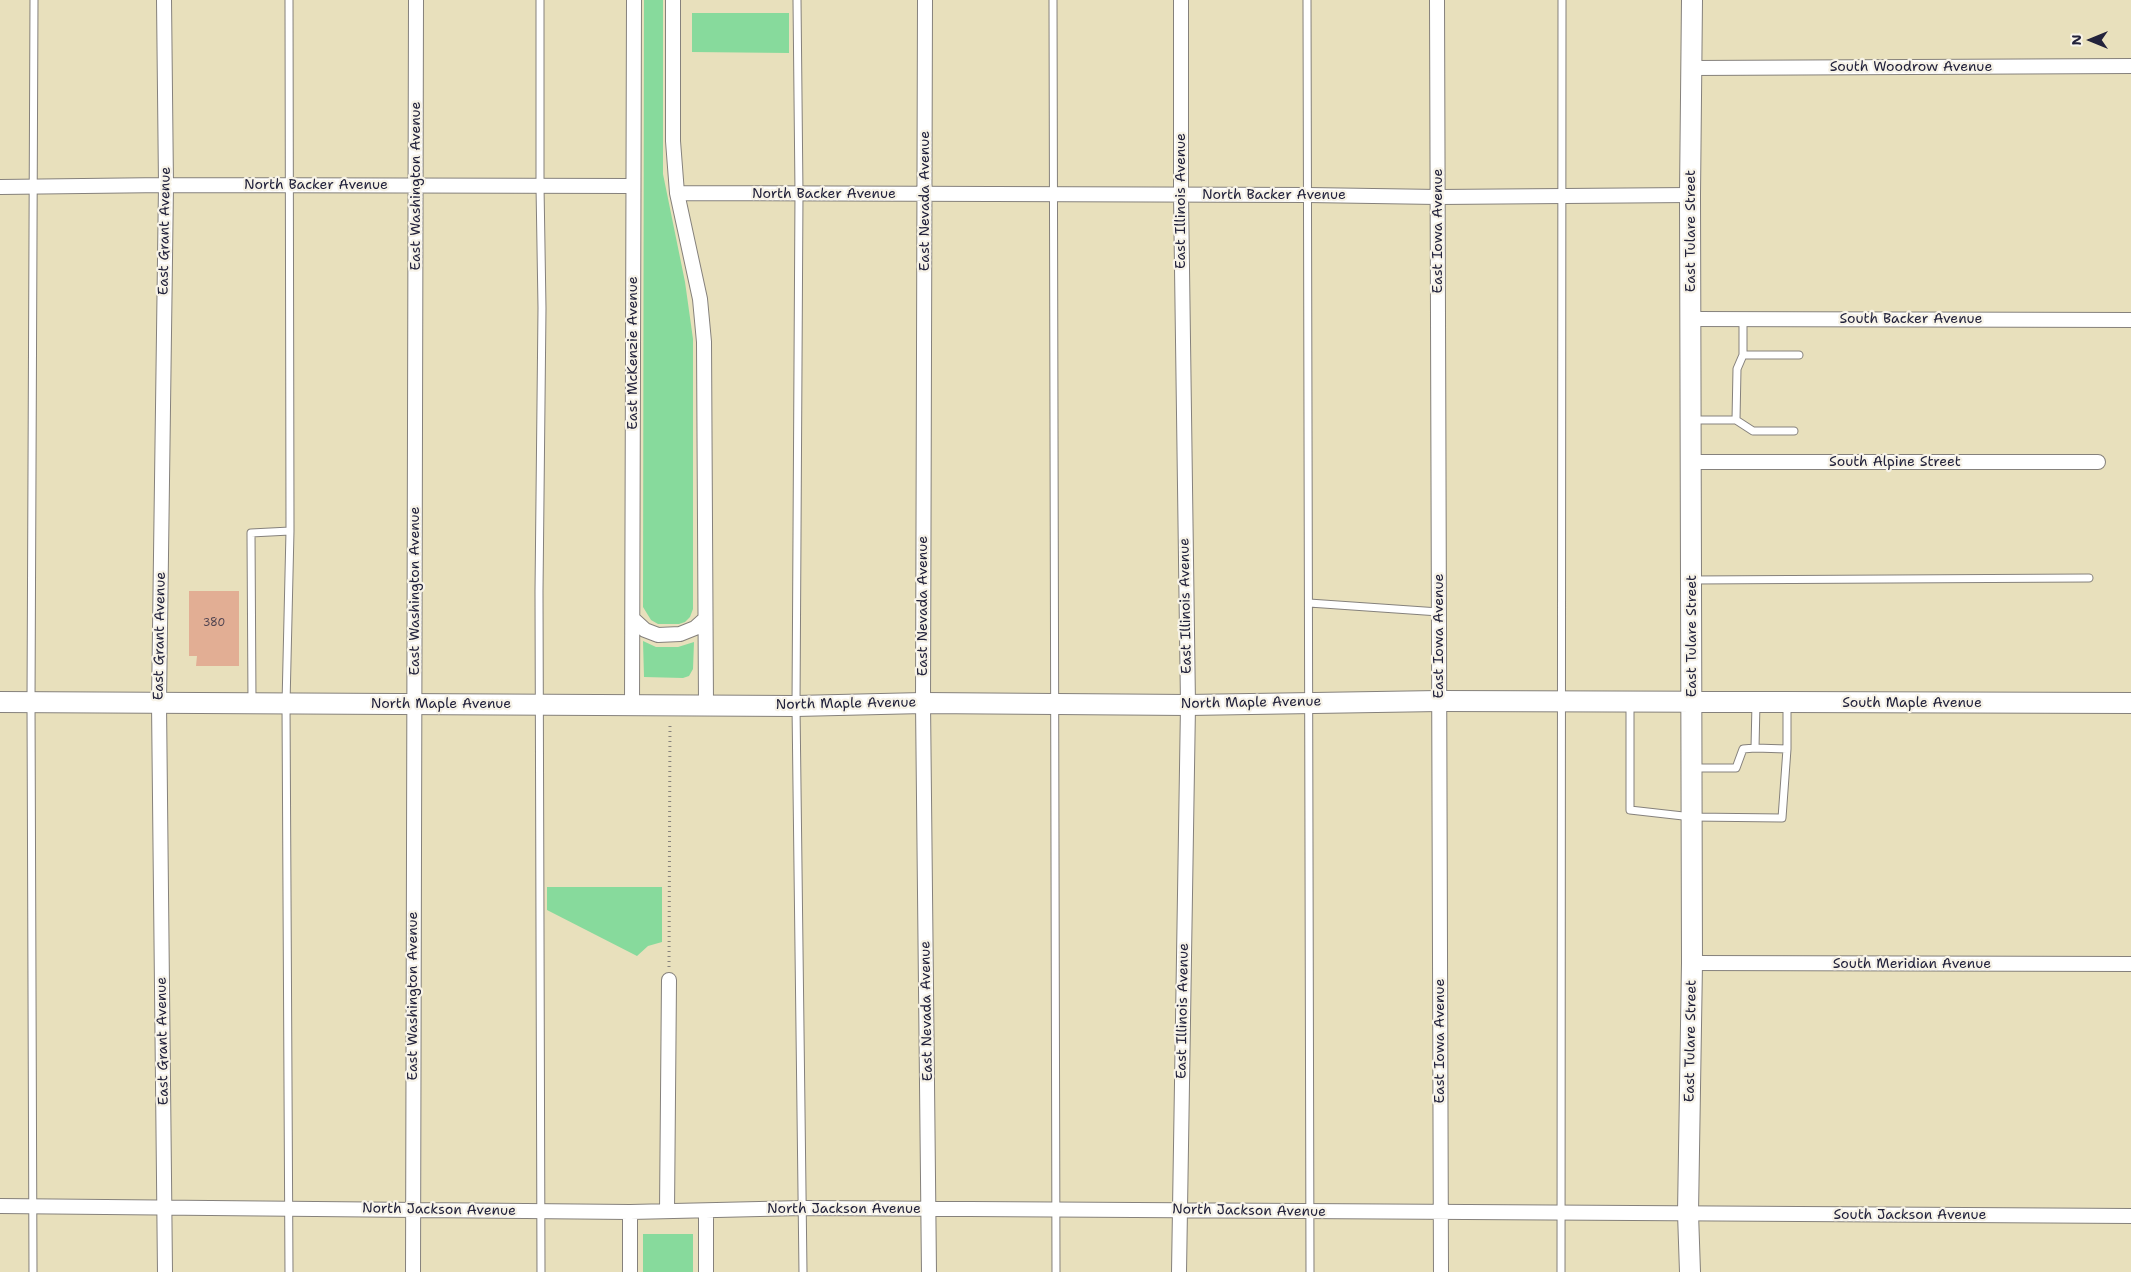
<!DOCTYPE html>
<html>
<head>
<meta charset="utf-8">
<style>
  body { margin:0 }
  #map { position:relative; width:2131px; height:1272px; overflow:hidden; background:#e8e0bc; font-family:"Shantell Sans",sans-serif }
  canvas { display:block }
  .north { position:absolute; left:2066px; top:15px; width:50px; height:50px; -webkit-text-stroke:4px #f7f3e8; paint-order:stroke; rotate:270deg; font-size:14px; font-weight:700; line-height:20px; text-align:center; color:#22223b }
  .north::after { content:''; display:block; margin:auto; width:18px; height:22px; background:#22223b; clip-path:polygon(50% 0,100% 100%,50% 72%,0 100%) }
</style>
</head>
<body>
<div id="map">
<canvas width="2131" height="1272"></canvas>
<div class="north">N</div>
</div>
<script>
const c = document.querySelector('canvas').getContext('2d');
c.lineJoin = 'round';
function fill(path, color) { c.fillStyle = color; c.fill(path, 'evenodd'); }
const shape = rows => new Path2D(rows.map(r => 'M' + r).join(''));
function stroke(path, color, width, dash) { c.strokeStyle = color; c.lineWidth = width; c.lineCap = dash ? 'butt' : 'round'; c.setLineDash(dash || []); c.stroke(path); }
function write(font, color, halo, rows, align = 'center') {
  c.font = font + ' "Shantell Sans",sans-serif'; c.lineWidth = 4.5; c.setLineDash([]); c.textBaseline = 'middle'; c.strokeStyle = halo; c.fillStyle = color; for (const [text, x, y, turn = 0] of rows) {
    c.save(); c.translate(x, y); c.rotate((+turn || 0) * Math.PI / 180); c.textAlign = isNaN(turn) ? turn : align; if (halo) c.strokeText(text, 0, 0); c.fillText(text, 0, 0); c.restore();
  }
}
fill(shape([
  [644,0,663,0,663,174,685,282,693,339,693,609,690,617,685,622,679,624,658,624,651,620,643,607],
  [692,13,789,13,789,53,692,52],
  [643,641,656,647,678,647,694,642,693,669,689,676,683,678,644,677],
  [547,887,662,887,662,942,648,946,637,956,547,910],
  [643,1234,693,1234,693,1272,643,1272]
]), '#87da9c');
fill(shape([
  [189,591,239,591,239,666,196,666,197,656,189,656]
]), '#e2ae94');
const lane = shape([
  [540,0,540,186,542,308,539,591,541,1272],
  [797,0,799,193,796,706,803,1272],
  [1053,0,1056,1272],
  [1307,0,1310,1272],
  [1743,355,1799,355],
  [1692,420,1736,420,1737,369,1743,355,1743,319],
  [1736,420,1753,431,1794,431],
  [1692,580,2089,578],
  [1309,603,1439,612],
  [252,703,251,533,290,531],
  [1630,703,1630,810,1692,817,1782,818,1787,749],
  [1755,748,1787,749,1787,704],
  [1693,768,1736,768,1743,749,1755,748,1756,703],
  [33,1272,31,702,34,0],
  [289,1272,286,704,290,531,289,0],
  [1561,1272,1562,0]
]);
const street = shape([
  [164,0,166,185,159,703,165,1272],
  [673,0,673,141,677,193,700,299,704,342,706,706],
  [925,0,923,703,929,1272],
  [1437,0,1441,1272],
  [1692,68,2131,66],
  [0,187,166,185,633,186],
  [677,193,1308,195,1438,197,1690,195],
  [1691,319,2131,320],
  [1691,462,2098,462],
  [633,619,645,630,658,635,680,634,695,628,705,619],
  [632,706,634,0],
  [1692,963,2131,964],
  [0,1206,630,1212,803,1208,2131,1216],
  [667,1211,669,980],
  [413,1272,416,0],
  [630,1272,630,1212],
  [706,1272,706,1211],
  [1179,1272,1188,705,1181,195,1181,0]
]);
const secondary = shape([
  [0,702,796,706,923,703,1188,705,1439,701,2131,703],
  [1690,1272,1688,1213,1692,963,1690,195,1692,0]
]);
stroke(lane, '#85817c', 9);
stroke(street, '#85817c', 16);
stroke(secondary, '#85817c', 22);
stroke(shape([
  [669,967,670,724]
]), '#85817c', 3, [1, 4]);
stroke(lane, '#fff', 7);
stroke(street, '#fff', 14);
stroke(secondary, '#fff', 20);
write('11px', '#524551', null, [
  ["380",214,623]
]);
write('14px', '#22223b', '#f7f3e8', [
  ["South Woodrow Avenue",1911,67],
  ["North Backer Avenue",316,185],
  ["East Washington Avenue",416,186,-90],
  ["North Backer Avenue",824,194],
  ["North Backer Avenue",1274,195],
  ["East Nevada Avenue",925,201,-90],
  ["East Illinois Avenue",1181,201,-90],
  ["East Grant Avenue",165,231,-89],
  ["East Iowa Avenue",1438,231,-90],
  ["East Tulare Street",1691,231,-90],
  ["South Backer Avenue",1911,319],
  ["East McKenzie Avenue",633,353,-90],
  ["South Alpine Street",1895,462],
  ["East Washington Avenue",415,591,-90],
  ["East Nevada Avenue",923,606,-90],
  ["East Illinois Avenue",1186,606,-91],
  ["East Grant Avenue",160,636,-89],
  ["East Iowa Avenue",1439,636,-90],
  ["East Tulare Street",1692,636,-90],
  ["North Maple Avenue",1251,703,-1],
  ["South Maple Avenue",1912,703],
  ["North Maple Avenue",441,704],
  ["North Maple Avenue",846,704,-1],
  ["South Meridian Avenue",1912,964],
  ["East Washington Avenue",413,996,-90],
  ["East Nevada Avenue",927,1011,-91],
  ["East Illinois Avenue",1183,1011,-89],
  ["East Grant Avenue",163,1041,-91],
  ["East Iowa Avenue",1440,1041,-90],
  ["East Tulare Street",1691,1041,-89],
  ["North Jackson Avenue",844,1209],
  ["North Jackson Avenue",439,1210,1],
  ["North Jackson Avenue",1249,1211,1],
  ["South Jackson Avenue",1910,1215]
]);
</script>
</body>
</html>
